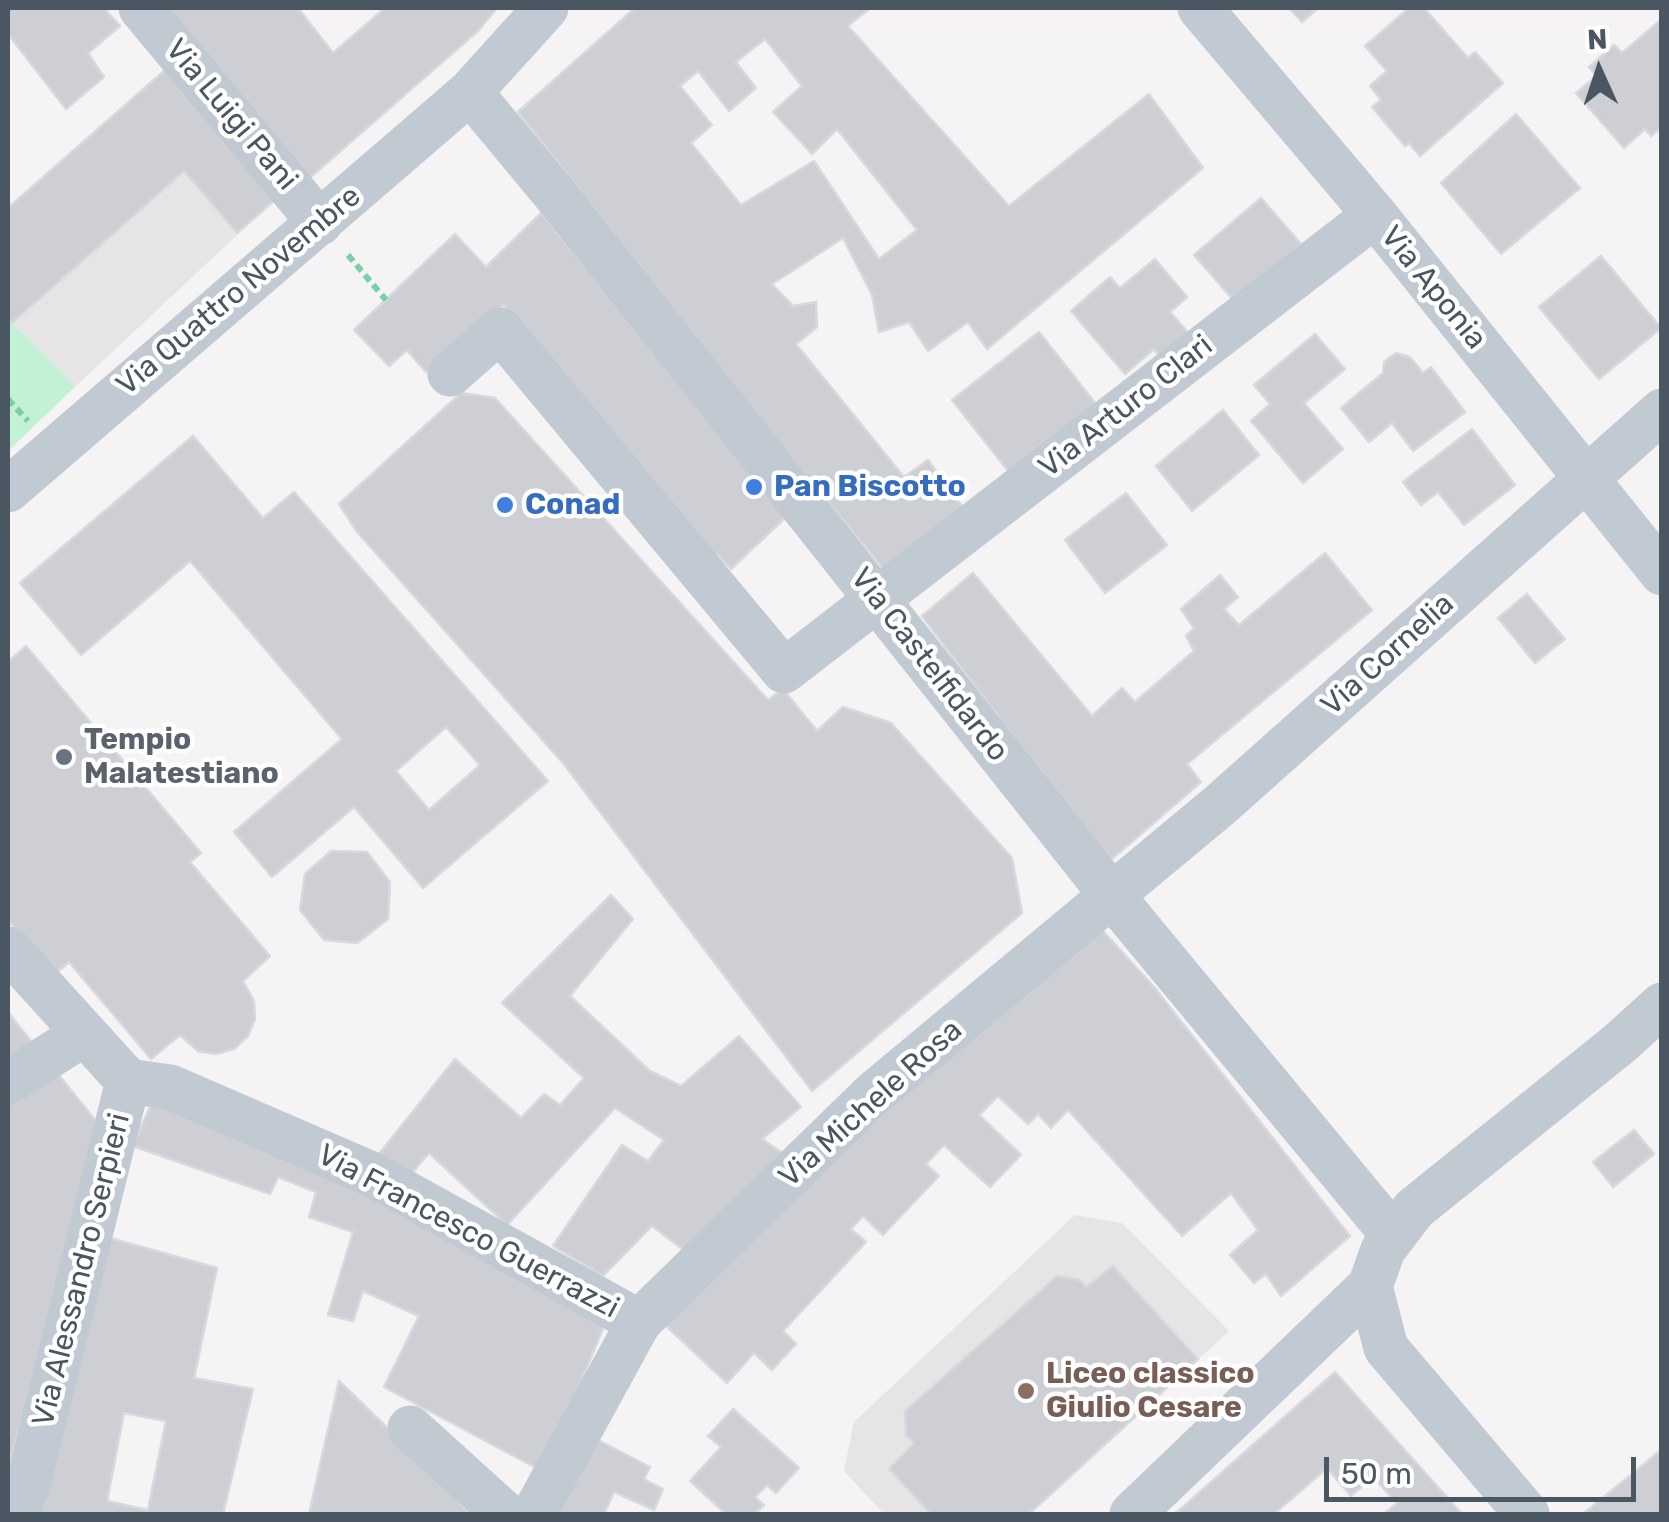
<!DOCTYPE html>
<html>
<head>
<meta charset="utf-8">
<style>
  body { margin:0 }
  #map { position:relative; width:1669px; height:1522px; overflow:hidden; background:#f5f3f3; font-family:Rubik,sans-serif }
  canvas { display:block }
  .frame { position:absolute; inset:0; border:10px solid #4a5661; pointer-events:none }
  .north { position:absolute; left:1549px; top:20px; width:100px; height:100px; -webkit-text-stroke:8px #fff; paint-order:stroke; rotate:357deg; font-size:28px; font-weight:700; line-height:40px; text-align:center; color:#4a5661 }
  .north::after { content:''; display:block; margin:auto; width:35px; height:45px; background:#4a5661; clip-path:polygon(50% 0,100% 100%,50% 72%,0 100%) }
  .scale { position:absolute; left:1324px; top:1457px; width:312px; height:45px; box-sizing:border-box; border:5px solid #4a5661; border-top:0; padding-left:12px; font-size:30px; line-height:35px; white-space:nowrap; color:#4a5661; -webkit-text-stroke:8px #fff; paint-order:stroke }
</style>
</head>
<body>
<div id="map">
<canvas width="1669" height="1522"></canvas>
<div class="frame"></div>
<div class="north">N</div>
<div class="scale">50 m</div>
</div>
<script>
const c = document.querySelector('canvas').getContext('2d');
c.lineJoin = 'round';
function fill(path, color) { c.fillStyle = color; c.fill(path, 'evenodd'); }
const shape = rows => new Path2D(rows.map(r => 'M' + r).join(''));
function stroke(path, color, width, dash) { c.strokeStyle = color; c.lineWidth = width; c.lineCap = dash ? 'butt' : 'round'; c.setLineDash(dash || []); c.stroke(path); }
function write(font, color, halo, rows, align = 'center') {
  c.font = font + ' Rubik,sans-serif'; c.lineWidth = 9; c.setLineDash([]); c.textBaseline = 'middle'; c.strokeStyle = halo; c.fillStyle = color; for (const [text, x, y, turn = 0] of rows) {
    c.save(); c.translate(x, y); c.rotate((+turn || 0) * Math.PI / 180); c.textAlign = isNaN(turn) ? turn : align; if (halo) c.strokeText(text, 0, 0); c.fillText(text, 0, 0); c.restore();
  }
}
fill(shape([
  [172,64,282,193,75,387,8,318,8,208],
  [1075,1215,1122,1223,1229,1331,1029,1514,884,1514,844,1471,854,1422]
]), '#e6e4e5');
fill(shape([
  [8,318,75,387,8,451]
]), '#c3f1d5');
const building = shape([
  [8,8,104,8,120,26,88,53,104,77,66,109,8,34,8,8],
  [158,8,298,8,333,53,385,8,497,8,479,30,305,182,158,8],
  [635,8,870,8,848,26,1009,206,1149,94,1203,168,987,349,968,322,928,351,909,322,879,332,872,295,843,238,772,284,793,306,816,302,817,327,796,344,904,477,928,460,966,512,886,572,776,439,518,112,635,8],
  [765,39,802,86,773,112,812,154,837,129,917,230,879,259,814,161,741,205,691,143,712,125,680,86,698,71,729,111,756,88,736,62,765,39],
  [1289,8,1318,8,1302,22,1289,8],
  [1409,8,1424,8,1468,58,1475,52,1503,83,1420,156,1409,143,1405,146,1372,107,1381,100,1370,86,1387,71,1365,46,1409,8],
  [1662,19,1662,127,1651,136,1645,129,1624,148,1576,93,1597,76,1589,67,1614,45,1622,53,1662,19],
  [172,64,283,193,237,233,184,171,12,323,8,318,8,208,172,64],
  [1516,114,1580,188,1501,254,1441,183,1516,114],
  [1261,198,1301,244,1234,301,1194,255,1261,198],
  [541,213,788,515,731,569,717,554,711,559,504,305,426,372,407,350,389,366,354,330,455,234,486,267,541,213],
  [1601,256,1661,328,1599,379,1539,307,1601,256],
  [1155,259,1187,297,1170,312,1192,337,1163,361,1154,349,1125,374,1071,311,1110,277,1120,288,1155,259],
  [1039,332,1099,408,1012,476,952,400,1039,332],
  [1315,334,1345,369,1304,403,1343,449,1303,483,1251,421,1270,404,1254,385,1315,334],
  [1396,353,1410,357,1423,373,1431,367,1465,412,1413,451,1392,423,1369,442,1341,408,1383,373,1384,362,1396,353],
  [461,393,495,398,768,700,783,689,817,731,843,707,891,723,1012,858,1022,913,812,1091,563,763,357,532,339,504,461,393],
  [1223,410,1259,455,1192,511,1156,466,1223,410],
  [1472,429,1515,485,1464,525,1438,492,1421,505,1403,482,1472,429],
  [193,436,263,518,294,492,548,781,423,888,354,807,272,877,234,832,342,739,190,561,81,655,20,583,193,436],
  [446,727,480,765,429,810,396,771,446,727],
  [1126,493,1167,545,1105,593,1065,540,1126,493],
  [1325,553,1372,610,1187,764,1201,782,1112,859,1079,823,922,616,973,573,1092,716,1122,688,1135,702,1194,651,1186,636,1194,628,1181,609,1220,575,1238,597,1224,609,1239,625,1325,553],
  [1527,594,1565,639,1535,663,1498,618,1527,594],
  [26,646,201,853,190,862,270,956,243,981,254,1001,255,1019,248,1036,234,1049,216,1054,198,1051,180,1035,151,1059,69,962,54,975,8,920,8,662,26,646],
  [331,851,367,852,390,882,388,919,357,943,324,940,300,910,305,874,331,851],
  [611,895,633,919,570,996,650,1071,681,1086,739,1036,801,1107,762,1139,791,1159,689,1254,652,1226,603,1276,553,1246,622,1145,648,1161,664,1140,615,1108,507,1225,429,1153,402,1185,370,1165,455,1059,521,1118,544,1094,560,1105,584,1078,502,1003,611,895],
  [1094,921,1154,987,1350,1236,1281,1296,1266,1274,1254,1283,1230,1255,1258,1230,1231,1193,1182,1236,1068,1110,1051,1128,1038,1114,1028,1124,998,1096,979,1115,1021,1155,990,1187,944,1145,926,1164,939,1176,883,1235,863,1216,851,1229,866,1242,783,1331,796,1344,772,1370,754,1353,727,1383,662,1322,987,1012,1094,921],
  [8,1012,38,1050,8,1066,8,1012],
  [49,1063,101,1127,11,1459,8,1457,8,1088,49,1063],
  [156,1093,371,1188,608,1316,544,1472,384,1387,419,1316,363,1291,353,1321,328,1315,353,1232,309,1217,316,1192,278,1177,270,1194,133,1146,156,1093],
  [1634,1130,1654,1154,1613,1187,1593,1162,1634,1130],
  [103,1236,217,1268,194,1378,253,1389,223,1514,33,1514,103,1236],
  [124,1413,166,1421,148,1510,107,1501,124,1413],
  [1113,1266,1198,1359,1029,1514,931,1514,889,1469,914,1443,906,1435,905,1411,1057,1276,1080,1280,1086,1287,1113,1266],
  [1335,1372,1462,1514,1384,1514,1397,1503,1373,1477,1351,1496,1327,1468,1274,1514,1175,1514,1335,1372],
  [339,1381,403,1443,470,1514,309,1514,339,1381],
  [733,1409,799,1468,776,1493,767,1485,755,1497,764,1505,755,1514,726,1514,690,1481,721,1447,708,1436,733,1409],
  [596,1439,650,1467,644,1479,663,1489,654,1510,614,1492,604,1514,556,1514,596,1439],
  [1662,1449,1662,1514,1583,1514,1643,1465,1662,1449]
]);
fill(building, '#cdcfd5');
stroke(building, '#d7d9de', 2.5);
stroke(shape([
  [348,255,386,300],
  [8,399,28,421]
]), '#7ad0a6', 6, [8, 5]);
stroke(shape([
  [141,8,320,223],
  [1200,8,1375,215,1662,573],
  [470,92,558,198,1113,897,1393,1235],
  [450,374,500,330,784,671,1375,215],
  [8,490,470,92,546,8],
  [8,949,128,1081],
  [128,1081,170,1087,371,1174,639,1322],
  [8,1082,84,1034],
  [410,1428,505,1514],
  [16,1514,29,1481,128,1081],
  [534,1514,639,1322,873,1094,1220,805,1662,411],
  [1132,1514,1370,1286],
  [1527,1514,1386,1348,1370,1286,1383,1250,1414,1209,1620,1043,1662,1005]
]), '#c1cad2', 45);
for (const [x, y, r, color] of [
  [754,487,10,"#3f7fe0"],
  [505,505,10,"#3f7fe0"],
  [64,757,10,"#6b7280"],
  [1026,1391,10,"#8d6e63"]
]) { const dot = new Path2D(); dot.arc(x, y, r, 0, 2 * Math.PI); c.fillStyle = color; c.fill(dot); stroke(dot, '#fff', 4); }
write('30px', '#4a5661', '#fff', [
  ["Via Luigi Pani",231,115,50],
  ["Via Aponia",1433,288,51],
  ["Via Quattro Novembre",239,291,-40],
  ["Via Arturo Clari",1126,407,-38],
  ["Via Cornelia",1388,655,-42],
  ["Via Castelfidardo",929,665,52],
  ["Via Michele Rosa",871,1104,-42],
  ["Via Francesco Guerrazzi",468,1232,28],
  ["Via Alessandro Serpieri",82,1270,-76]
]);
write('bold 30px', '#366cbe', '#fff', [
  ["Pan Biscotto",774,487],
  ["Conad",525,505]
], 'left');
write('bold 30px', '#5b616d', '#fff', [
  ["Tempio",84,740],
  ["Malatestiano",84,774]
], 'left');
write('bold 30px', '#785e54', '#fff', [
  ["Liceo classico",1046,1374],
  ["Giulio Cesare",1046,1408]
], 'left');
</script>
</body>
</html>
